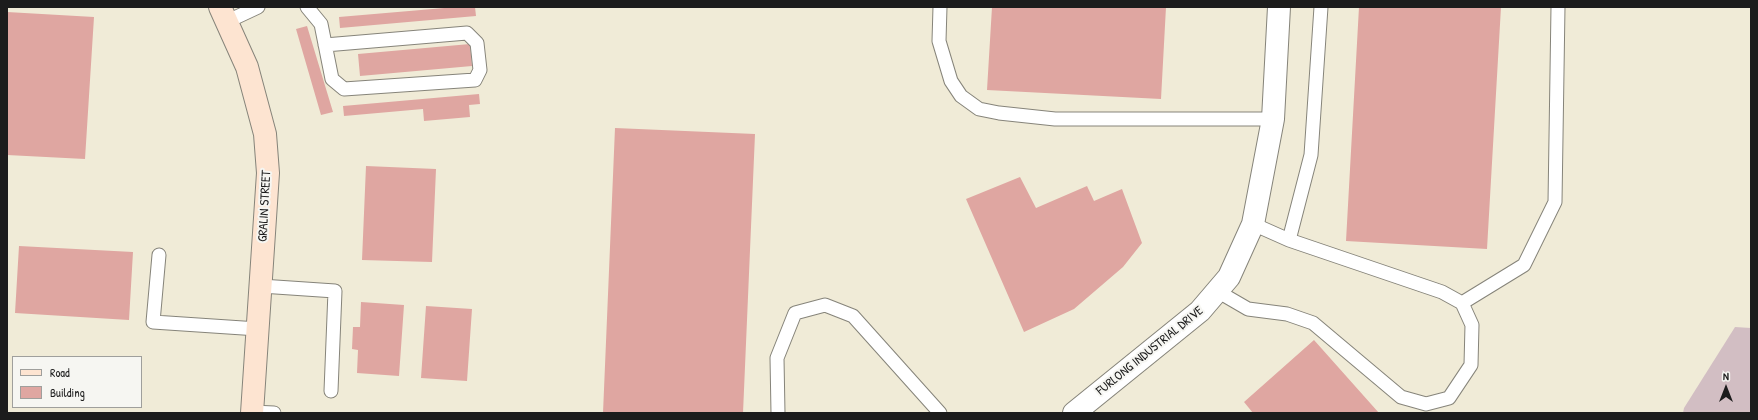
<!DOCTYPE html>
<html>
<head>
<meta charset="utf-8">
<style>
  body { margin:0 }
  #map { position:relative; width:1758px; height:420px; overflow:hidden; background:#f0ebd7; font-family:"Patrick Hand",sans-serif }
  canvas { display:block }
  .frame { position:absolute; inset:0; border:8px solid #1c1c1c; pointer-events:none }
  .legend { position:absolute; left:12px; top:356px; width:130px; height:52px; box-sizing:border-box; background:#f6f6f2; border:1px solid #9f9f9c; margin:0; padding:5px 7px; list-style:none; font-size:12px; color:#1c1c1c }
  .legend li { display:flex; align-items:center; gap:8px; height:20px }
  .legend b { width:20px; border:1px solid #9f9f9c }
  .north { position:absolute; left:1706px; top:368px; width:40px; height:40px; -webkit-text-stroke:3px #f6f6f2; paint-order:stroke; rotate:0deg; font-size:11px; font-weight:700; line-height:16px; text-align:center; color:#1c1c1c }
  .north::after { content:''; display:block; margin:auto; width:14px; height:18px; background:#1c1c1c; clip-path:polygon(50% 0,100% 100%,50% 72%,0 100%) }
</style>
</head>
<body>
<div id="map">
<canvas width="1758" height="420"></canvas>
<div class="frame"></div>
<ul class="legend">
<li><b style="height:5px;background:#fde4d1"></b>Road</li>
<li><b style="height:11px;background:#dfa6a1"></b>Building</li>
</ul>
<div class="north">N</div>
</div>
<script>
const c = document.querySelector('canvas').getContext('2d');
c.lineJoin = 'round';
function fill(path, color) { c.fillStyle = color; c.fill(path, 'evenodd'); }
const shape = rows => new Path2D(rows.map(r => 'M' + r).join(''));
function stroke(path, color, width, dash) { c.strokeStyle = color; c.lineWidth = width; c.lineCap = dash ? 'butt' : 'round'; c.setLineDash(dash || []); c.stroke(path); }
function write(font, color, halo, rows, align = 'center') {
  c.font = font + ' "Patrick Hand",sans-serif'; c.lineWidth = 4; c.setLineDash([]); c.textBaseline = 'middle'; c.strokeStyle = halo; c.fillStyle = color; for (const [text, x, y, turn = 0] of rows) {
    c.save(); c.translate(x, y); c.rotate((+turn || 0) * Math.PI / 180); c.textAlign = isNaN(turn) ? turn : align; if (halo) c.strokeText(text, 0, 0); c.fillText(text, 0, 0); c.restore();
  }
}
fill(shape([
  [1735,327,1751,328,1751,413,1683,413,1684,408]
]), '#d2bec3');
fill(shape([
  [456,7,475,7,476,16,340,28,339,17],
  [992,7,1166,7,1161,99,987,90],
  [1359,7,1501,7,1487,249,1346,241],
  [7,12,94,17,85,159,7,155],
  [307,26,333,112,321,115,296,29],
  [470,44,472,66,360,76,358,54],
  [479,94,480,104,469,105,470,117,424,121,423,109,344,116,343,106],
  [615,128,755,134,743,413,603,413],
  [366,166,436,169,432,262,362,260],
  [1020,177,1036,208,1087,186,1094,201,1122,189,1142,243,1123,267,1074,309,1024,332,966,199],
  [19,246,133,252,129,320,15,313],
  [361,302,404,305,399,376,357,373,358,350,352,349,353,327,360,327],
  [426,306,472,309,467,381,421,378],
  [1314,340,1379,413,1253,413,1244,402]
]), '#dfa6a1');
const lane = shape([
  [307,7,321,24,332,79,344,89,475,80,480,70,477,43,467,33,325,45],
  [940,7,939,41,951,81,961,96,979,109,999,113,1055,119,1273,119],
  [226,22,258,7],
  [1253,224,1289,240,1311,155,1321,7],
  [159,255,153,322,258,329],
  [261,286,335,291,331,391],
  [1217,291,1248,309,1287,314,1313,323,1401,397,1426,404,1449,398,1471,365,1472,325,1462,303,1442,292,1289,240],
  [1462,303,1524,265,1555,202,1558,7],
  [252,412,274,413],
  [778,413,777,358,795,313,825,305,853,316,940,413]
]);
const street = shape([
  [1074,413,1200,311,1229,277,1253,224,1273,119,1279,7]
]);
const secondary = shape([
  [220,7,247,67,265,134,268,173,252,413]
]);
stroke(lane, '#86847a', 15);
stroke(street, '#86847a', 24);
stroke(secondary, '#86847a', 24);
stroke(lane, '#fff', 13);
stroke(street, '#fff', 22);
stroke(secondary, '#fde4d1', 22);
write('13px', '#1c1c1c', '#f6f6f2', [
  ["GRALIN STREET",265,206,-87],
  ["FURLONG INDUSTRIAL DRIVE",1150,351,-39]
]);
</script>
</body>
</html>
